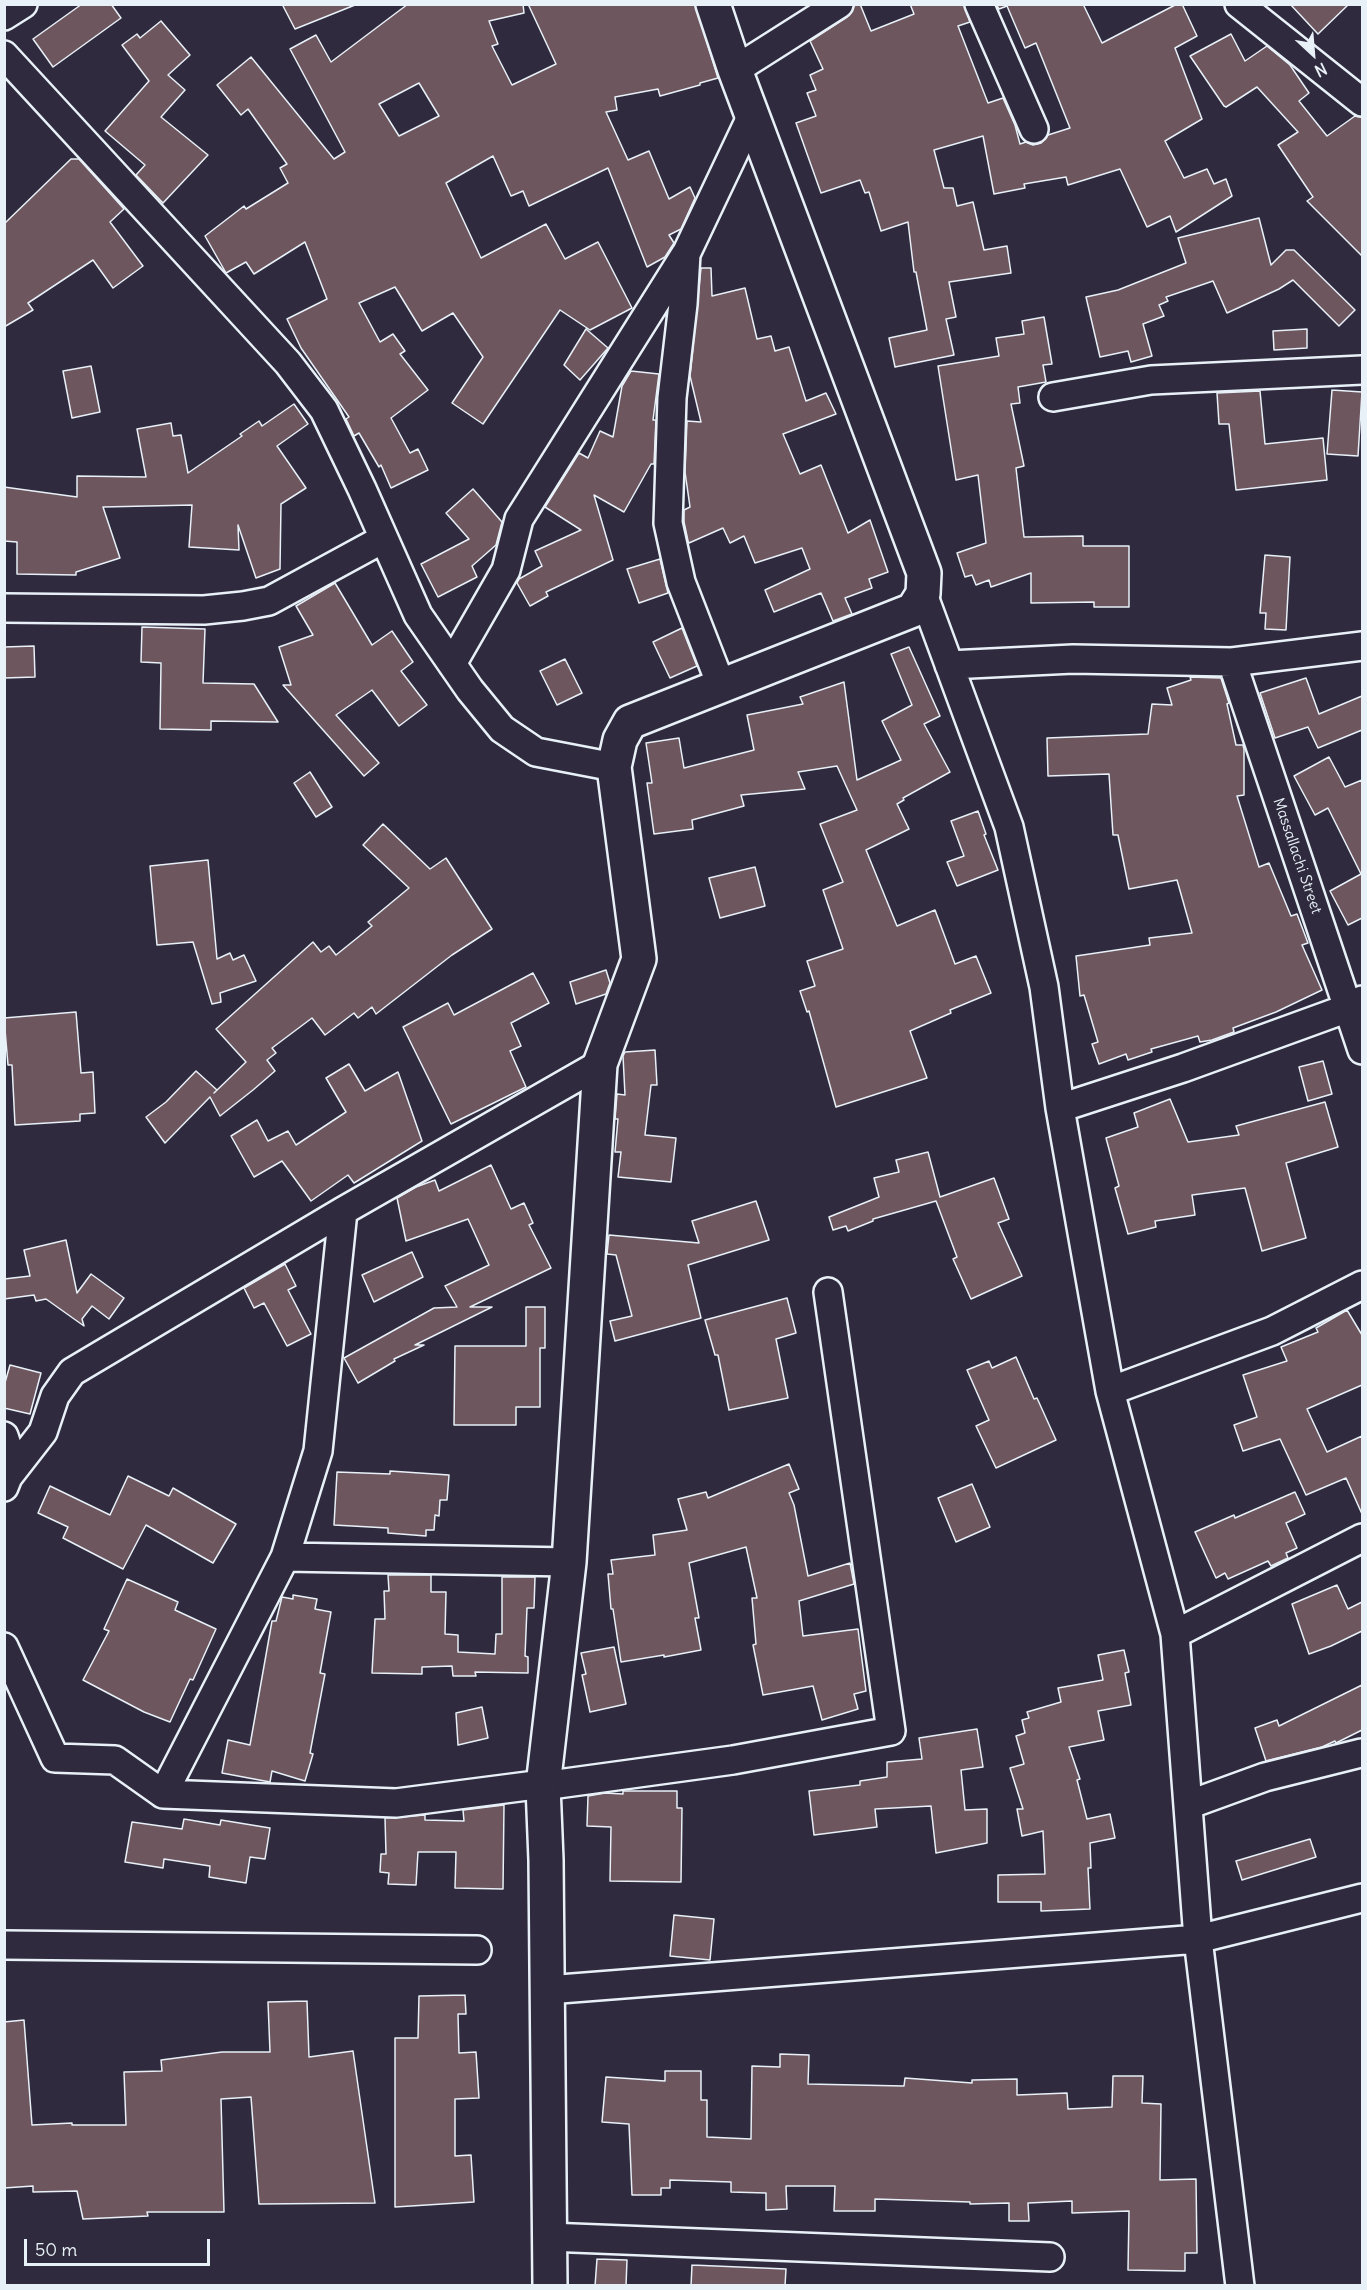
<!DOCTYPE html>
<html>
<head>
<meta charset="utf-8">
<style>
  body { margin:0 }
  #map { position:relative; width:1367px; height:2290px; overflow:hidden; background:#2f2a3d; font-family:Delius,sans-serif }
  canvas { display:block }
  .frame { position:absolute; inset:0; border:6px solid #e8f1f8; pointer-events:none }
  .north { position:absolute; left:1283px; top:24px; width:60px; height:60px; -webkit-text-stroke:4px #2f2a3d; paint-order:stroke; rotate:154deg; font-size:16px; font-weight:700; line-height:24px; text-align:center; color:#e8f1f8 }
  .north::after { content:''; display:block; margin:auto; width:21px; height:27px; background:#e8f1f8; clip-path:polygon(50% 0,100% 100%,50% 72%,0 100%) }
  .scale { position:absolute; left:24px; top:2239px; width:186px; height:27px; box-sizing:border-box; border:3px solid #e8f1f8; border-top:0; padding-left:8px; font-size:18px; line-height:21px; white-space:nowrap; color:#e8f1f8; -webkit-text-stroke:4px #2f2a3d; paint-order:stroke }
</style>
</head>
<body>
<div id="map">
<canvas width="1367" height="2290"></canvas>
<div class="frame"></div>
<div class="north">N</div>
<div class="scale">50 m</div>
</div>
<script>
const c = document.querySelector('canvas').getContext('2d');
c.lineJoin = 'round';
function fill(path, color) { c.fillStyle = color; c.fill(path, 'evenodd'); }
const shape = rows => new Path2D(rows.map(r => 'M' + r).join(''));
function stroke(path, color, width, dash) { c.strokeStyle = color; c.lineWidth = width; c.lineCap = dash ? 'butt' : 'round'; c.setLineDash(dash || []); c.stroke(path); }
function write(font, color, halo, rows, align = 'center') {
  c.font = font + ' Delius,sans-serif'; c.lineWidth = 6; c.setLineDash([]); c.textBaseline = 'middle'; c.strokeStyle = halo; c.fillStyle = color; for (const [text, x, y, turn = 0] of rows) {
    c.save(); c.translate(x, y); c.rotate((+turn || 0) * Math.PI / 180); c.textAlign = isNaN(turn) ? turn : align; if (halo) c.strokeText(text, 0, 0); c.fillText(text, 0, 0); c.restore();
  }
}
const building = shape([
  [82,4,111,4,121,18,53,67,33,39,82,4],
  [282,4,354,4,355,5,295,29,282,4],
  [408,4,523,4,524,13,489,21,498,44,492,46,512,85,556,64,528,4,695,4,718,78,700,83,700,85,660,96,658,89,615,97,617,110,606,112,628,160,649,151,669,199,690,187,695,198,681,229,669,235,674,243,665,257,647,267,608,168,529,206,523,191,511,196,493,156,446,183,481,258,546,224,565,259,598,242,632,308,590,330,560,310,483,424,452,403,483,357,453,313,422,331,395,287,359,303,380,342,393,334,405,351,400,354,428,390,391,418,410,453,418,449,428,470,391,488,381,465,379,467,359,433,354,436,346,419,349,417,301,348,287,319,327,299,305,242,254,274,246,262,226,273,205,236,244,206,246,209,288,183,280,168,287,164,248,109,241,115,217,85,251,57,334,159,345,152,290,49,316,35,331,62,408,4],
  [419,83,439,116,399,136,379,104,419,83],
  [857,4,860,4,871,31,914,14,910,4,964,4,970,22,958,26,988,103,1003,98,1015,125,1020,144,1026,142,1033,145,1041,143,1048,135,1070,128,1036,43,1025,48,1007,6,999,9,996,4,1083,4,1102,43,1177,4,1182,4,1197,36,1175,48,1202,119,1165,141,1184,178,1207,169,1214,184,1226,179,1232,196,1176,232,1170,216,1147,227,1120,169,1068,185,1066,177,1024,184,1025,188,994,194,983,136,934,150,944,188,953,188,957,206,973,202,984,250,1007,246,1011,273,949,282,956,317,946,319,954,355,895,367,889,338,927,330,916,272,914,272,908,222,881,231,869,192,865,193,860,180,821,193,796,123,816,116,807,93,816,90,810,75,823,69,810,41,847,17,854,6,857,4],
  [1290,4,1349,4,1318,34,1290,4],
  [161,21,190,55,168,75,185,90,161,117,208,155,163,203,136,175,145,165,105,131,149,81,122,45,137,34,140,38,161,21],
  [1231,34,1245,61,1267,46,1290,65,1309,93,1299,101,1327,136,1355,116,1362,117,1362,256,1307,201,1313,197,1278,145,1298,132,1257,87,1226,107,1224,106,1190,56,1231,34],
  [71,159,79,159,124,209,110,222,143,266,113,288,93,260,28,303,33,310,4,327,4,224,71,159],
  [1259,218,1271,265,1286,250,1294,250,1355,310,1339,326,1293,280,1279,289,1227,313,1213,281,1166,297,1168,301,1159,305,1164,316,1143,324,1152,356,1131,362,1128,351,1100,357,1086,297,1118,290,1186,263,1178,238,1259,218],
  [701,268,711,268,712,296,745,288,757,339,771,336,775,351,789,347,806,401,826,393,836,414,783,434,800,474,821,465,848,533,870,520,888,572,869,579,872,588,845,598,852,614,833,621,821,593,774,612,765,590,810,569,802,548,755,563,744,536,730,543,723,528,689,543,688,541,684,522,684,510,690,507,685,472,687,421,701,422,690,376,701,268],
  [1044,317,1052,364,1043,365,1046,382,1018,387,1020,403,1011,404,1024,466,1016,468,1024,537,1083,536,1083,546,1129,546,1129,607,1094,607,1094,602,1031,603,1031,573,991,587,989,580,976,585,972,575,965,577,957,553,986,543,978,475,956,480,938,366,999,356,996,338,1024,334,1022,321,1044,317],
  [586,329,608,348,580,380,564,365,586,329],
  [1307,329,1307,348,1274,350,1273,331,1307,329],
  [91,366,100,412,72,418,63,371,91,366],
  [631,371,659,374,653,420,656,420,654,464,651,464,624,512,594,495,613,560,546,592,548,596,530,606,517,583,519,579,542,566,535,551,581,530,545,507,579,453,588,458,600,431,613,437,622,386,631,371],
  [1332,390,1362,392,1358,456,1327,454,1332,390],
  [1260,391,1265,444,1323,438,1327,480,1236,490,1229,424,1219,424,1217,393,1260,391],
  [294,404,308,424,277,446,306,488,281,504,280,569,256,578,238,525,239,550,189,547,192,505,103,507,120,558,76,572,76,575,17,574,17,542,4,541,4,487,77,497,77,476,146,477,137,429,171,423,173,436,181,435,188,473,242,436,240,434,259,421,262,426,294,404],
  [473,489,502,522,496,545,472,566,477,577,438,597,421,564,469,539,446,513,473,489],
  [1265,555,1290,557,1286,630,1265,629,1266,613,1260,613,1265,555],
  [660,559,668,593,639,603,627,569,660,559],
  [335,583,372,645,392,631,413,662,401,671,427,705,399,726,372,690,336,715,379,763,364,776,283,685,291,685,279,647,313,635,296,606,335,583],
  [142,627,205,629,203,683,254,684,278,722,211,721,211,730,160,729,161,663,141,662,142,627],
  [682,628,697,666,670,678,653,642,682,628],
  [34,646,35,677,4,678,4,647,34,646],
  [909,647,940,716,924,724,950,772,903,798,904,800,897,804,909,829,866,850,897,926,935,910,955,964,976,956,991,993,950,1010,951,1013,910,1031,927,1078,836,1107,809,1011,807,1012,800,991,815,986,807,961,843,949,823,890,843,882,820,824,857,810,837,766,798,772,805,789,741,795,744,806,692,820,693,829,654,834,647,783,652,783,646,743,679,738,684,768,754,750,747,715,803,704,800,697,844,682,857,780,901,760,882,721,912,705,891,654,909,647],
  [565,659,582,693,557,705,540,671,565,659],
  [1190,677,1221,678,1229,703,1227,704,1236,745,1243,745,1244,749,1244,795,1237,796,1259,867,1269,863,1291,916,1297,914,1308,943,1302,945,1322,990,1276,1012,1233,1028,1234,1032,1212,1040,1200,1042,1198,1036,1151,1049,1152,1052,1128,1060,1126,1054,1099,1064,1092,1044,1098,1042,1084,995,1080,996,1076,956,1150,945,1149,938,1192,933,1177,880,1129,889,1118,835,1113,835,1109,774,1048,776,1047,738,1148,734,1152,704,1172,705,1167,688,1191,680,1190,677],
  [1306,678,1319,714,1362,696,1362,730,1318,748,1308,727,1275,738,1260,693,1306,678],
  [1329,757,1345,787,1362,780,1362,918,1348,925,1330,891,1361,874,1328,808,1315,815,1294,776,1329,757],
  [310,772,332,807,316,817,294,783,310,772],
  [978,811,986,834,984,835,998,870,957,886,947,862,964,856,951,821,978,811],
  [383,824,430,869,446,858,492,929,452,955,376,1014,372,1007,358,1018,354,1013,325,1035,312,1018,272,1048,276,1053,267,1060,275,1071,253,1090,220,1116,210,1097,165,1143,146,1117,166,1102,196,1071,217,1090,214,1093,246,1062,216,1029,313,942,321,952,329,946,336,955,372,926,368,922,409,888,363,845,383,824],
  [208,860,217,959,230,953,233,960,244,955,256,981,220,993,221,1002,212,1004,193,942,157,945,150,866,208,860],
  [755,867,765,906,720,918,709,878,755,867],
  [606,970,610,983,606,994,576,1004,570,982,606,970],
  [533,973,549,1003,511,1023,521,1046,510,1051,526,1087,451,1124,403,1027,448,1003,454,1015,533,973],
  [76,1012,81,1073,93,1072,95,1113,80,1114,80,1121,15,1125,12,1065,8,1065,4,1018,76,1012],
  [655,1050,657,1085,651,1085,645,1135,676,1138,671,1182,618,1177,621,1152,615,1152,618,1119,615,1119,617,1094,625,1095,623,1056,625,1052,655,1050],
  [1323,1061,1332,1094,1308,1101,1299,1067,1323,1061],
  [349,1064,365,1091,398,1072,422,1141,354,1183,348,1175,311,1201,282,1161,254,1177,231,1136,257,1120,268,1141,288,1131,296,1145,346,1112,326,1078,349,1064],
  [1170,1099,1188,1142,1239,1135,1236,1126,1325,1102,1338,1147,1286,1163,1306,1238,1262,1251,1245,1188,1192,1195,1195,1215,1155,1221,1156,1227,1128,1234,1115,1188,1119,1186,1106,1138,1138,1127,1134,1113,1170,1099],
  [928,1152,940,1197,994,1178,1009,1219,998,1223,1022,1276,971,1299,953,1259,957,1257,936,1201,873,1219,873,1221,848,1231,846,1226,833,1230,829,1217,879,1197,874,1178,899,1172,896,1160,928,1152],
  [491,1165,511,1209,524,1203,533,1223,529,1225,551,1268,470,1307,492,1307,415,1345,424,1345,394,1359,395,1361,358,1383,344,1358,434,1308,457,1307,445,1286,489,1265,468,1219,406,1241,397,1198,416,1187,435,1180,439,1191,491,1165],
  [756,1201,769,1240,688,1265,701,1318,615,1341,610,1321,632,1316,616,1255,607,1254,609,1235,699,1243,692,1221,756,1201],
  [66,1240,77,1293,91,1274,124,1298,109,1319,92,1306,82,1319,84,1326,46,1299,36,1301,34,1295,4,1299,4,1279,30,1276,24,1250,66,1240],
  [412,1252,423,1277,374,1302,362,1275,412,1252],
  [285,1264,296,1286,288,1290,311,1334,287,1346,264,1303,254,1308,244,1288,285,1264],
  [787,1298,796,1333,776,1339,788,1398,729,1410,718,1355,715,1355,705,1320,787,1298],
  [526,1307,545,1307,545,1348,540,1348,540,1407,516,1407,516,1425,454,1425,455,1346,526,1346,526,1307],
  [1347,1310,1362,1335,1362,1385,1307,1409,1327,1452,1362,1436,1362,1514,1346,1478,1306,1495,1280,1439,1243,1451,1234,1425,1257,1417,1243,1375,1287,1361,1281,1347,1318,1332,1316,1328,1347,1310],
  [1016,1357,1034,1399,1037,1398,1056,1440,996,1468,976,1426,989,1420,967,1370,989,1361,992,1368,1016,1357],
  [10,1365,41,1373,30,1414,4,1408,4,1386,10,1365],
  [789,1464,799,1489,789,1493,794,1505,808,1576,850,1563,854,1584,799,1601,803,1636,858,1629,866,1691,854,1694,858,1709,822,1720,813,1686,763,1695,753,1645,756,1644,752,1598,757,1598,746,1547,689,1563,699,1618,695,1618,701,1650,664,1657,664,1655,621,1662,613,1609,611,1609,608,1574,613,1574,611,1560,655,1555,653,1535,687,1530,678,1499,706,1492,708,1498,789,1464],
  [390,1471,449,1475,447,1500,440,1500,439,1516,435,1515,434,1530,426,1530,426,1536,388,1533,388,1528,334,1525,337,1472,390,1474,390,1471],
  [128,1476,169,1496,173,1488,236,1524,213,1563,146,1525,123,1569,63,1538,68,1527,38,1513,50,1486,110,1515,128,1476],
  [972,1484,990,1527,956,1542,938,1498,972,1484],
  [1295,1492,1305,1514,1286,1523,1297,1548,1286,1553,1288,1558,1271,1566,1268,1561,1228,1579,1225,1573,1216,1578,1195,1532,1234,1515,1235,1518,1295,1492],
  [388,1575,431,1575,431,1592,446,1592,445,1634,458,1635,458,1652,495,1654,496,1634,502,1634,502,1577,535,1577,534,1608,527,1608,525,1656,528,1657,528,1673,475,1672,476,1676,453,1676,452,1666,422,1667,422,1674,372,1673,375,1619,385,1619,384,1591,389,1591,388,1575],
  [127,1579,178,1602,175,1610,216,1629,193,1680,190,1679,170,1722,144,1712,83,1680,109,1631,104,1629,127,1579],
  [1337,1585,1348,1609,1362,1602,1362,1631,1331,1646,1309,1654,1292,1604,1337,1585],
  [293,1595,317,1599,315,1609,331,1612,320,1673,325,1674,310,1753,313,1754,305,1781,272,1771,270,1782,222,1773,228,1740,250,1745,272,1621,276,1621,282,1597,293,1599,293,1595],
  [614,1647,626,1704,590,1712,582,1675,586,1674,581,1653,614,1647],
  [1124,1650,1129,1672,1125,1673,1131,1705,1098,1711,1104,1740,1069,1747,1080,1779,1077,1780,1087,1819,1110,1814,1115,1838,1090,1843,1091,1868,1088,1868,1090,1909,1041,1911,1041,1902,998,1902,998,1875,1045,1874,1043,1831,1022,1836,1017,1809,1023,1809,1010,1768,1024,1764,1016,1736,1025,1733,1022,1720,1029,1718,1027,1712,1061,1702,1058,1688,1103,1680,1098,1655,1124,1650],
  [1362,1685,1362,1730,1336,1743,1335,1741,1322,1747,1266,1761,1255,1728,1277,1720,1279,1726,1362,1685],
  [482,1707,488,1738,458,1745,456,1713,482,1707],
  [977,1729,983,1767,961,1770,965,1810,987,1809,987,1843,936,1853,931,1806,875,1809,877,1827,814,1835,809,1791,860,1785,860,1781,887,1777,887,1762,922,1759,919,1738,977,1729],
  [623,1791,677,1791,677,1808,682,1808,681,1882,610,1881,611,1827,587,1826,588,1796,605,1793,623,1794,623,1791],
  [504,1805,503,1889,455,1888,456,1852,418,1852,416,1885,388,1884,389,1873,380,1872,381,1854,386,1854,385,1818,425,1815,425,1820,464,1821,463,1810,504,1805],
  [184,1819,220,1825,221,1820,270,1828,265,1859,250,1857,246,1883,209,1877,210,1866,164,1859,163,1868,125,1862,132,1822,182,1829,184,1819],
  [1310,1839,1316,1857,1242,1880,1236,1861,1310,1839],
  [674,1915,714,1919,710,1960,670,1956,674,1915],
  [465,1995,466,2014,458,2014,459,2053,476,2052,479,2098,455,2099,455,2156,471,2155,474,2202,395,2207,395,2038,418,2038,419,1996,465,1995],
  [307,2001,309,2057,353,2051,375,2203,259,2204,251,2097,221,2099,224,2212,147,2212,148,2216,83,2219,77,2191,33,2192,33,2186,4,2188,4,2022,24,2020,32,2125,72,2123,72,2125,126,2125,124,2072,162,2071,161,2060,222,2052,270,2052,268,2002,307,2001],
  [780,2054,809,2055,808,2084,904,2086,905,2078,972,2083,972,2080,1017,2079,1017,2095,1067,2093,1068,2109,1112,2107,1113,2076,1143,2076,1142,2103,1161,2104,1160,2180,1196,2179,1197,2253,1185,2253,1185,2271,1128,2270,1129,2211,1072,2213,1072,2201,1028,2203,1029,2221,1009,2221,1009,2203,970,2204,970,2202,875,2199,875,2211,834,2211,835,2186,786,2186,787,2209,766,2210,766,2193,731,2192,731,2182,670,2180,670,2188,661,2188,661,2195,632,2195,629,2124,602,2122,606,2077,665,2081,665,2071,701,2071,701,2100,707,2100,707,2137,751,2139,752,2066,780,2067,780,2054],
  [597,2259,627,2260,626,2286,595,2286,597,2259],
  [692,2265,786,2269,785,2286,691,2286,692,2265]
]);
fill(building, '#6e565f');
stroke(building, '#e8f1f8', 1.5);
const minor = shape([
  [979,4,1034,129],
  [1239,4,1362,102],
  [4,16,23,4],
  [4,55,288,363,324,410,362,489,418,615,470,690,502,729,536,752,614,767],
  [735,70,839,4],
  [1053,397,1151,380,1362,370],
  [923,594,1009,827,1044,987,1060,1108,1110,1391,1175,1634,1198,1939,1240,2286],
  [4,608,204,610,243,606,269,601,383,539],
  [1232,662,1362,1050],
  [452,664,506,570,519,519,685,255],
  [949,665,1073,659,1232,662,1362,646],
  [721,685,681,582,668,523,672,398,683,304,686,254,752,115],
  [1060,1108,1183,1068,1348,1008,1362,1000],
  [1110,1391,1272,1331,1362,1285],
  [4,1436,7,1445,8,1477],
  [4,1487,8,1477,43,1432,55,1396,72,1372,343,1211,600,1064],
  [285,1557,569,1562],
  [1175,1634,1362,1538],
  [4,1647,55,1758,115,1760,163,1794,396,1803,543,1784],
  [543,1786,733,1760,891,1731,828,1292],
  [163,1794,285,1557,318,1451,343,1211],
  [1188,1805,1265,1777,1361,1753],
  [4,1945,477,1950],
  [547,1990,1198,1939,1362,1898],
  [548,2237,1050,2257]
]);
const tertiary = shape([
  [550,2286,546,1860,543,1786,569,1562,600,1064,639,959,614,767,620,740,630,722,913,610,923,594,924,573,735,70,713,4]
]);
stroke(minor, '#e8f1f8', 32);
stroke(tertiary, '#e8f1f8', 38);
stroke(minor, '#2f2a3d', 27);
stroke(tertiary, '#2f2a3d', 33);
write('15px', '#e8f1f8', '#2f2a3d', [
  ["Massallachi Street",1297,856,71]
]);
</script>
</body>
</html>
